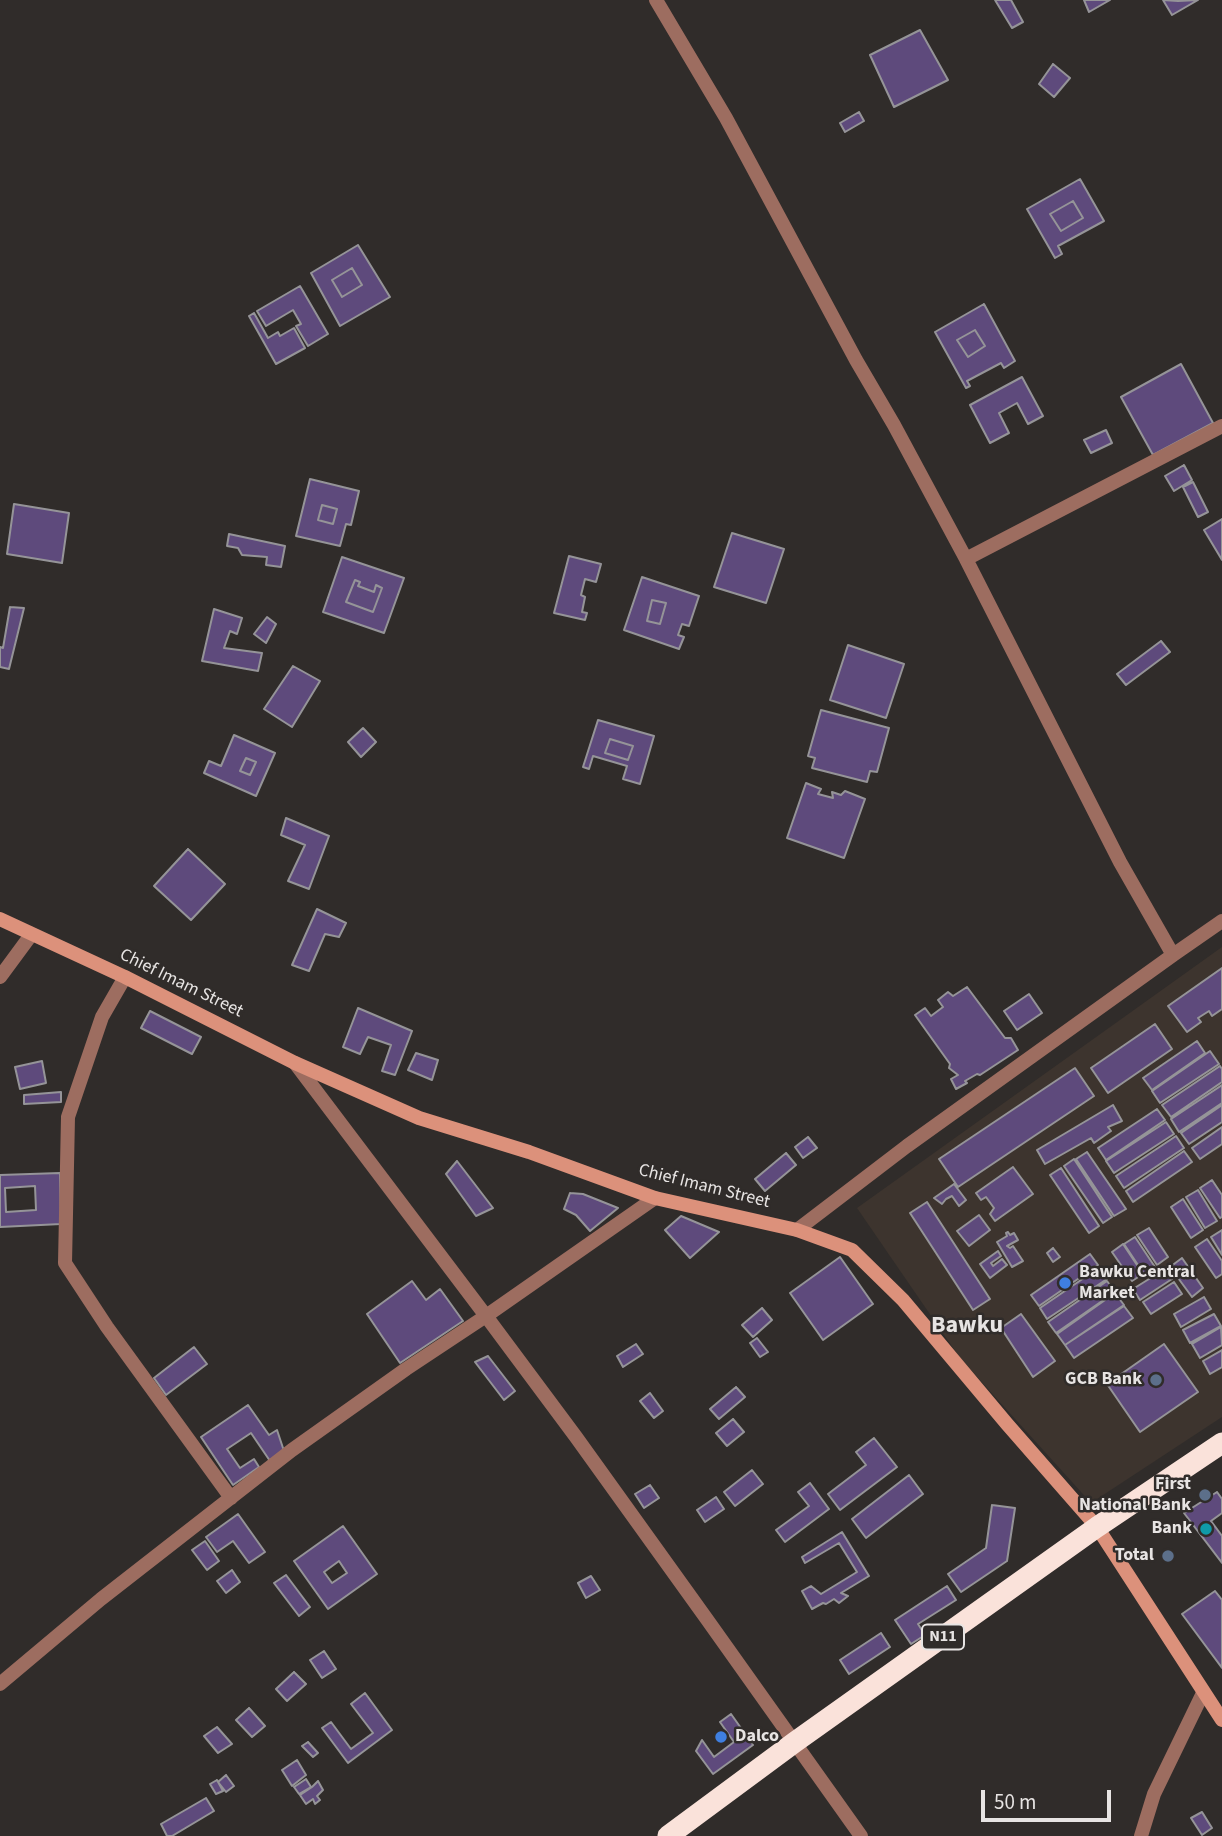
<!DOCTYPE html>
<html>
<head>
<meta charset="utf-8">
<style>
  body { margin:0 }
  #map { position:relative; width:1222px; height:1836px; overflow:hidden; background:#302c2a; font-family:"Source Sans 3",sans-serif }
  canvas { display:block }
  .scale { position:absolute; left:981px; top:1790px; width:130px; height:32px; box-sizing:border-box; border:4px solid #e7e4e3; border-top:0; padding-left:9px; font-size:21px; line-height:24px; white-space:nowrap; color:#e7e4e3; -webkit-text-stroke:5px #302c2a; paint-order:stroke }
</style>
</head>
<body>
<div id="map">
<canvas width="1222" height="1836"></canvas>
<div class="scale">50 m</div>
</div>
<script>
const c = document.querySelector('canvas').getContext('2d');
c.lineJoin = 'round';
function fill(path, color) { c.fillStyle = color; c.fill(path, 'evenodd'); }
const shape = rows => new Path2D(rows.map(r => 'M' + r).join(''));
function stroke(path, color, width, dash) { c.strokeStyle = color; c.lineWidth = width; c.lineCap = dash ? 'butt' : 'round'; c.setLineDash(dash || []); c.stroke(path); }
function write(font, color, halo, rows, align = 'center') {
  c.font = font + ' "Source Sans 3",sans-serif'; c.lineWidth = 5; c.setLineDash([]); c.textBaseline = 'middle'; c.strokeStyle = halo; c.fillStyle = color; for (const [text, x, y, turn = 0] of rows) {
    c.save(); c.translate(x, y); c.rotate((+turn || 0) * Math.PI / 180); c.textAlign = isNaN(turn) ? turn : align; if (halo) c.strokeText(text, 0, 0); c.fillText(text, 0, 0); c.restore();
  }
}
fill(shape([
  [1222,947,1222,1417,1091,1503,960,1358,857,1208]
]), '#3d342e');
const building = shape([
  [995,0,1011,0,1023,22,1012,28,995,0],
  [1084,0,1110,0,1089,12,1084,0],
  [1163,0,1178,1,1198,0,1172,15,1163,0],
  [920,30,948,80,894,107,870,55,920,30],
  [1053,64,1070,78,1054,97,1039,84,1053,64],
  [859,112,864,121,845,132,840,123,859,112],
  [1080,179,1104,221,1058,246,1062,254,1055,258,1027,209,1080,179],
  [1073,201,1083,218,1061,231,1050,214,1073,201],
  [1073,201,1083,218,1061,231,1050,214,1073,201],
  [358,245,390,297,340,326,311,273,358,245],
  [352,268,362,285,342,297,332,280,352,268],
  [352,268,362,285,342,297,332,280,352,268],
  [300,286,328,334,308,346,296,326,301,324,293,310,266,326,257,311,300,286],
  [984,304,1015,361,1004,368,1001,363,967,381,970,386,966,388,935,332,984,304],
  [975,330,985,346,968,357,957,340,975,330],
  [254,313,268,338,278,332,280,336,294,328,305,348,276,364,249,316,254,313],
  [975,330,985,346,968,357,957,340,975,330],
  [1181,364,1213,423,1153,455,1121,397,1181,364],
  [1022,377,1043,416,1028,424,1017,403,999,413,1009,433,990,443,970,405,1022,377],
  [1106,430,1112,443,1091,453,1084,440,1106,430],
  [1184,465,1192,480,1174,491,1165,476,1184,465],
  [310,479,359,491,351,525,346,524,340,546,296,536,310,479],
  [322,505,337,509,333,524,318,520,322,505],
  [1193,482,1208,512,1198,517,1183,487,1193,482],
  [14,504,69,513,62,563,7,554,14,504],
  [322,505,337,509,333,524,318,520,322,505],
  [1222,519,1222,560,1204,530,1222,519],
  [732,533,784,549,766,603,714,587,732,533],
  [229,534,285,546,281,567,266,565,267,557,242,555,238,548,227,546,229,534],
  [569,556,601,564,596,582,585,579,581,595,585,597,582,612,587,613,585,620,554,613,569,556],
  [342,557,404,578,384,633,323,612,342,557],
  [355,580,360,582,358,586,374,592,376,585,382,588,373,612,346,602,355,580],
  [642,577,699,596,689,626,682,624,678,635,684,637,679,649,624,630,642,577],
  [652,600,666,603,660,624,647,621,652,600],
  [355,580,360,582,358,586,374,592,376,585,382,588,373,612,346,602,355,580],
  [652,600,666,603,660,624,647,621,652,600],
  [10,607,24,608,9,669,0,667,0,647,3,648,10,607],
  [214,609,242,618,237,634,230,631,224,648,262,653,258,671,202,661,214,609],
  [267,617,276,624,266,643,254,634,267,617],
  [1161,641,1170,652,1126,685,1117,674,1161,641],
  [848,645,904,664,886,718,830,700,848,645],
  [293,666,320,681,292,727,264,709,293,666],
  [821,710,889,728,877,772,870,771,867,782,812,768,815,758,808,756,821,710],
  [598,720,654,736,640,784,623,779,627,766,593,756,589,769,583,767,598,720],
  [610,739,633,746,628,760,605,753,610,739],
  [363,728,376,742,361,757,348,742,363,728],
  [234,735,275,753,256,796,204,773,209,761,221,766,234,735],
  [246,758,256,762,250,775,240,771,246,758],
  [610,739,633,746,628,760,605,753,610,739],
  [246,758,256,762,250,775,240,771,246,758],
  [806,783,821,789,818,794,833,798,832,792,841,795,845,791,865,799,844,858,787,838,806,783],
  [286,818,329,836,309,889,288,881,305,845,281,835,286,818],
  [188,849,225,884,191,920,154,886,188,849],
  [317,909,346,923,339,937,325,934,309,971,292,965,317,909],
  [1222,968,1222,1009,1212,1016,1209,1011,1198,1018,1201,1022,1187,1032,1168,1006,1222,968],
  [967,987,1005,1038,1011,1038,1018,1050,980,1075,977,1074,965,1081,967,1083,956,1089,951,1079,958,1075,949,1068,950,1064,915,1015,925,1008,931,1016,943,1007,938,1000,948,992,953,996,967,987],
  [1029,994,1042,1013,1017,1030,1004,1011,1029,994],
  [358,1008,412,1031,395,1075,382,1071,391,1045,368,1037,360,1054,343,1047,358,1008],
  [150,1011,201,1037,192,1054,141,1028,150,1011],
  [1155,1024,1172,1049,1108,1093,1091,1068,1155,1024],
  [1197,1041,1205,1053,1152,1090,1143,1078,1197,1041],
  [1210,1051,1219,1064,1160,1103,1152,1091,1210,1051],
  [416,1053,438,1060,432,1080,408,1070,416,1053],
  [42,1061,46,1083,20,1089,15,1067,42,1061],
  [1220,1066,1222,1069,1222,1082,1171,1117,1162,1105,1220,1066],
  [1075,1068,1094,1096,958,1187,939,1159,1075,1068],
  [1222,1085,1222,1103,1179,1132,1171,1119,1222,1085],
  [61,1092,61,1102,24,1104,24,1095,61,1092],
  [1113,1105,1122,1121,1108,1127,1111,1131,1094,1143,1091,1138,1045,1164,1037,1150,1113,1105],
  [1222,1105,1222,1122,1189,1144,1181,1133,1222,1105],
  [1157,1109,1165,1120,1106,1160,1098,1148,1157,1109],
  [1166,1122,1174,1134,1114,1173,1106,1161,1166,1122],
  [1222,1127,1222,1144,1200,1159,1192,1148,1222,1127],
  [1176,1136,1184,1148,1124,1188,1116,1176,1176,1136],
  [808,1137,817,1148,803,1158,795,1147,808,1137],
  [1184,1151,1192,1162,1133,1202,1126,1191,1184,1151],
  [1087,1152,1126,1209,1114,1216,1076,1159,1087,1152],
  [786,1153,796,1165,765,1191,755,1179,786,1153],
  [1074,1159,1112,1217,1103,1223,1064,1166,1074,1159],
  [457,1161,493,1208,476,1216,446,1174,457,1161],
  [1013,1167,1033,1194,995,1221,990,1214,994,1208,986,1197,981,1200,976,1193,1013,1167],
  [1061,1168,1099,1226,1089,1233,1050,1175,1061,1168],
  [60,1173,61,1224,0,1227,0,1175,60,1173],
  [35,1186,36,1210,6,1212,5,1188,35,1186],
  [1212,1180,1222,1195,1222,1217,1220,1218,1200,1188,1212,1180],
  [954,1184,966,1200,959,1206,952,1196,946,1199,942,1204,934,1198,954,1184],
  [1198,1190,1217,1221,1205,1228,1186,1197,1198,1190],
  [570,1193,583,1194,618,1208,590,1231,576,1215,564,1209,570,1193],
  [1183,1199,1203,1230,1191,1238,1171,1207,1183,1199],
  [927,1202,990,1299,973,1310,910,1213,927,1202],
  [979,1215,990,1230,969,1246,957,1231,979,1215],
  [681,1216,719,1232,690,1258,665,1230,681,1216],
  [1149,1228,1168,1257,1157,1265,1137,1235,1149,1228],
  [1222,1230,1222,1255,1211,1237,1222,1230],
  [1008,1232,1010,1235,1014,1233,1018,1240,1007,1246,1010,1248,1013,1246,1023,1261,1012,1267,997,1242,1007,1236,1006,1233,1008,1232],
  [1135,1237,1155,1267,1144,1274,1124,1244,1135,1237],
  [1207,1239,1222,1261,1222,1274,1216,1278,1195,1247,1207,1239],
  [1123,1244,1143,1274,1132,1281,1112,1252,1123,1244],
  [1053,1248,1060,1257,1053,1262,1047,1253,1053,1248],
  [998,1251,1001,1256,991,1263,993,1266,1002,1259,1007,1265,990,1278,980,1264,998,1251],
  [1090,1254,1098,1265,1039,1306,1031,1295,1090,1254],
  [840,1257,873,1304,823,1340,790,1293,840,1257],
  [1182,1258,1203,1288,1192,1297,1170,1267,1182,1258],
  [1100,1267,1107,1279,1047,1319,1040,1308,1100,1267],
  [1165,1269,1172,1279,1140,1300,1133,1289,1165,1269],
  [412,1281,426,1300,440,1289,463,1321,400,1363,367,1314,412,1281],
  [1107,1281,1115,1292,1056,1333,1048,1322,1107,1281],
  [1174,1282,1182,1294,1151,1314,1143,1302,1174,1282],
  [1115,1293,1124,1305,1065,1345,1057,1334,1115,1293],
  [1204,1297,1211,1309,1181,1327,1174,1314,1204,1297],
  [1124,1306,1133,1318,1074,1358,1065,1345,1124,1306],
  [762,1308,772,1320,753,1337,742,1325,762,1308],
  [1021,1314,1055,1361,1033,1377,1001,1328,1021,1314],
  [1214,1314,1221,1326,1190,1343,1183,1330,1214,1314],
  [1221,1327,1222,1345,1200,1358,1192,1344,1221,1327],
  [757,1338,768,1352,760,1357,750,1343,757,1338],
  [636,1344,643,1354,623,1367,617,1356,636,1344],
  [1164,1344,1198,1392,1140,1432,1107,1384,1164,1344],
  [194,1347,207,1364,166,1395,154,1378,194,1347],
  [1222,1350,1222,1367,1210,1374,1203,1361,1222,1350],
  [488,1356,515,1391,504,1400,475,1362,488,1356],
  [736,1387,745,1397,719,1419,710,1409,736,1387],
  [650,1393,663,1411,654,1418,640,1401,650,1393],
  [248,1405,269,1435,277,1430,284,1451,270,1461,251,1433,227,1449,240,1468,254,1459,259,1467,233,1485,201,1437,248,1405],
  [733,1419,744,1432,727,1446,716,1433,733,1419],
  [874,1438,897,1467,840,1510,828,1494,866,1465,856,1452,874,1438],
  [752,1470,763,1484,735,1506,724,1492,752,1470],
  [909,1475,923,1494,866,1538,852,1519,909,1475],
  [810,1483,829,1509,785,1542,776,1530,809,1506,798,1492,810,1483],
  [650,1485,659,1498,644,1508,635,1494,650,1485],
  [1217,1492,1222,1499,1222,1513,1211,1521,1222,1536,1222,1563,1184,1513,1217,1492],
  [716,1497,724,1509,705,1522,697,1510,716,1497],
  [992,1505,1015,1508,1007,1561,961,1592,948,1574,986,1548,992,1505],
  [238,1514,265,1552,249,1563,233,1541,217,1552,206,1537,238,1514],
  [343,1526,377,1574,328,1609,294,1561,343,1526],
  [339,1561,347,1573,332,1583,324,1572,339,1561],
  [842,1532,869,1576,841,1593,848,1596,839,1603,834,1599,826,1604,823,1603,812,1609,802,1591,811,1586,821,1594,857,1572,839,1543,805,1563,802,1557,842,1532],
  [205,1541,219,1561,207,1570,192,1550,205,1541],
  [232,1570,240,1582,226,1593,217,1581,232,1570],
  [286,1575,310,1607,299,1616,274,1583,286,1575],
  [591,1576,600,1590,586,1598,578,1583,591,1576],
  [947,1586,956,1600,918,1624,925,1635,911,1644,895,1620,947,1586],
  [1215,1591,1222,1600,1222,1668,1182,1614,1215,1591],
  [881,1633,890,1647,849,1674,840,1660,881,1633],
  [324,1651,336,1669,322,1678,310,1660,324,1651],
  [294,1672,306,1684,287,1701,276,1689,294,1672],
  [365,1693,392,1730,348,1763,322,1728,331,1722,351,1749,373,1733,351,1704,365,1693],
  [249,1708,265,1726,252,1737,236,1720,249,1708],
  [731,1714,753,1745,713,1774,696,1751,702,1740,714,1757,734,1742,720,1722,731,1714],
  [217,1727,232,1744,218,1753,204,1736,217,1727],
  [308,1742,318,1753,313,1757,302,1746,308,1742],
  [297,1760,306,1775,292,1786,282,1770,297,1760],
  [226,1775,234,1786,226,1792,218,1782,226,1775],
  [306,1779,311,1787,299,1794,294,1787,306,1779],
  [217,1780,223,1791,216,1794,210,1784,217,1780],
  [318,1781,323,1790,317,1796,320,1800,315,1804,313,1799,306,1804,300,1795,312,1787,318,1781],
  [206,1798,214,1811,172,1836,167,1836,161,1824,206,1798],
  [1202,1812,1212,1828,1202,1835,1191,1818,1202,1812]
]);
fill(building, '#5e4a7c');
stroke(building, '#959498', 2);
stroke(shape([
  [656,0,726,118,856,360,894,425,966,559,1120,862,1173,955,907,1146,797,1230],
  [966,559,1222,426],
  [1173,955,1222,921],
  [0,977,31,935],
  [125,977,102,1017,68,1117,65,1263,107,1327,231,1498],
  [655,1198,486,1316,576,1437,706,1618,861,1836],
  [0,1684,101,1599,292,1450,406,1369,486,1316,295,1063],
  [1141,1836,1154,1794,1203,1693]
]), '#9d6d60', 14);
stroke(shape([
  [0,919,125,977,295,1063,419,1118,529,1152,655,1198,797,1230,852,1250,903,1300,1007,1424,1097,1527,1222,1720]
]), '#dc917b', 14);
stroke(shape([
  [668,1836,795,1742,1097,1527,1222,1443]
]), '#fae2da', 21);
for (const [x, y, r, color] of [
  [1065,1283,7,"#3f7fe0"],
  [1156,1380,7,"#5c6f8a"],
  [1205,1495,7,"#5c6f8a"],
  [1206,1529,7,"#0f9aa8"],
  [1168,1556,7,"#5c6f8a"],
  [721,1737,7,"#3f7fe0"]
]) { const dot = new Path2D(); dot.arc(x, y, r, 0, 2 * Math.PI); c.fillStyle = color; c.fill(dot); stroke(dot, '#302c2a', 2.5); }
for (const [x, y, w] of [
  [943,1637,42]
]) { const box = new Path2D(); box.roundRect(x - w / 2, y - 12.5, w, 25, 5); c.fillStyle = '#302c2a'; c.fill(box); stroke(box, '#e7e4e3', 2); }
write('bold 16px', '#e7e4e3', null, [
  ["N11",943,1637]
]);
write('18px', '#e7e4e3', '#302c2a', [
  ["Chief Imam Street",181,984,26],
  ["Chief Imam Street",704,1187,14]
]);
write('bold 18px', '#e7e4e3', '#302c2a', [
  ["Bawku Central",1079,1273,"left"],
  ["Market",1079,1294,"left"],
  ["GCB Bank",1142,1380],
  ["First",1191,1485],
  ["National Bank",1191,1506],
  ["Bank",1192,1529],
  ["Total",1154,1556],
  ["Dalco",735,1737,"left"]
], 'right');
write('bold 24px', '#e7e4e3', '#302c2a', [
  ["Bawku",967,1327]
]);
</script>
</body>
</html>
